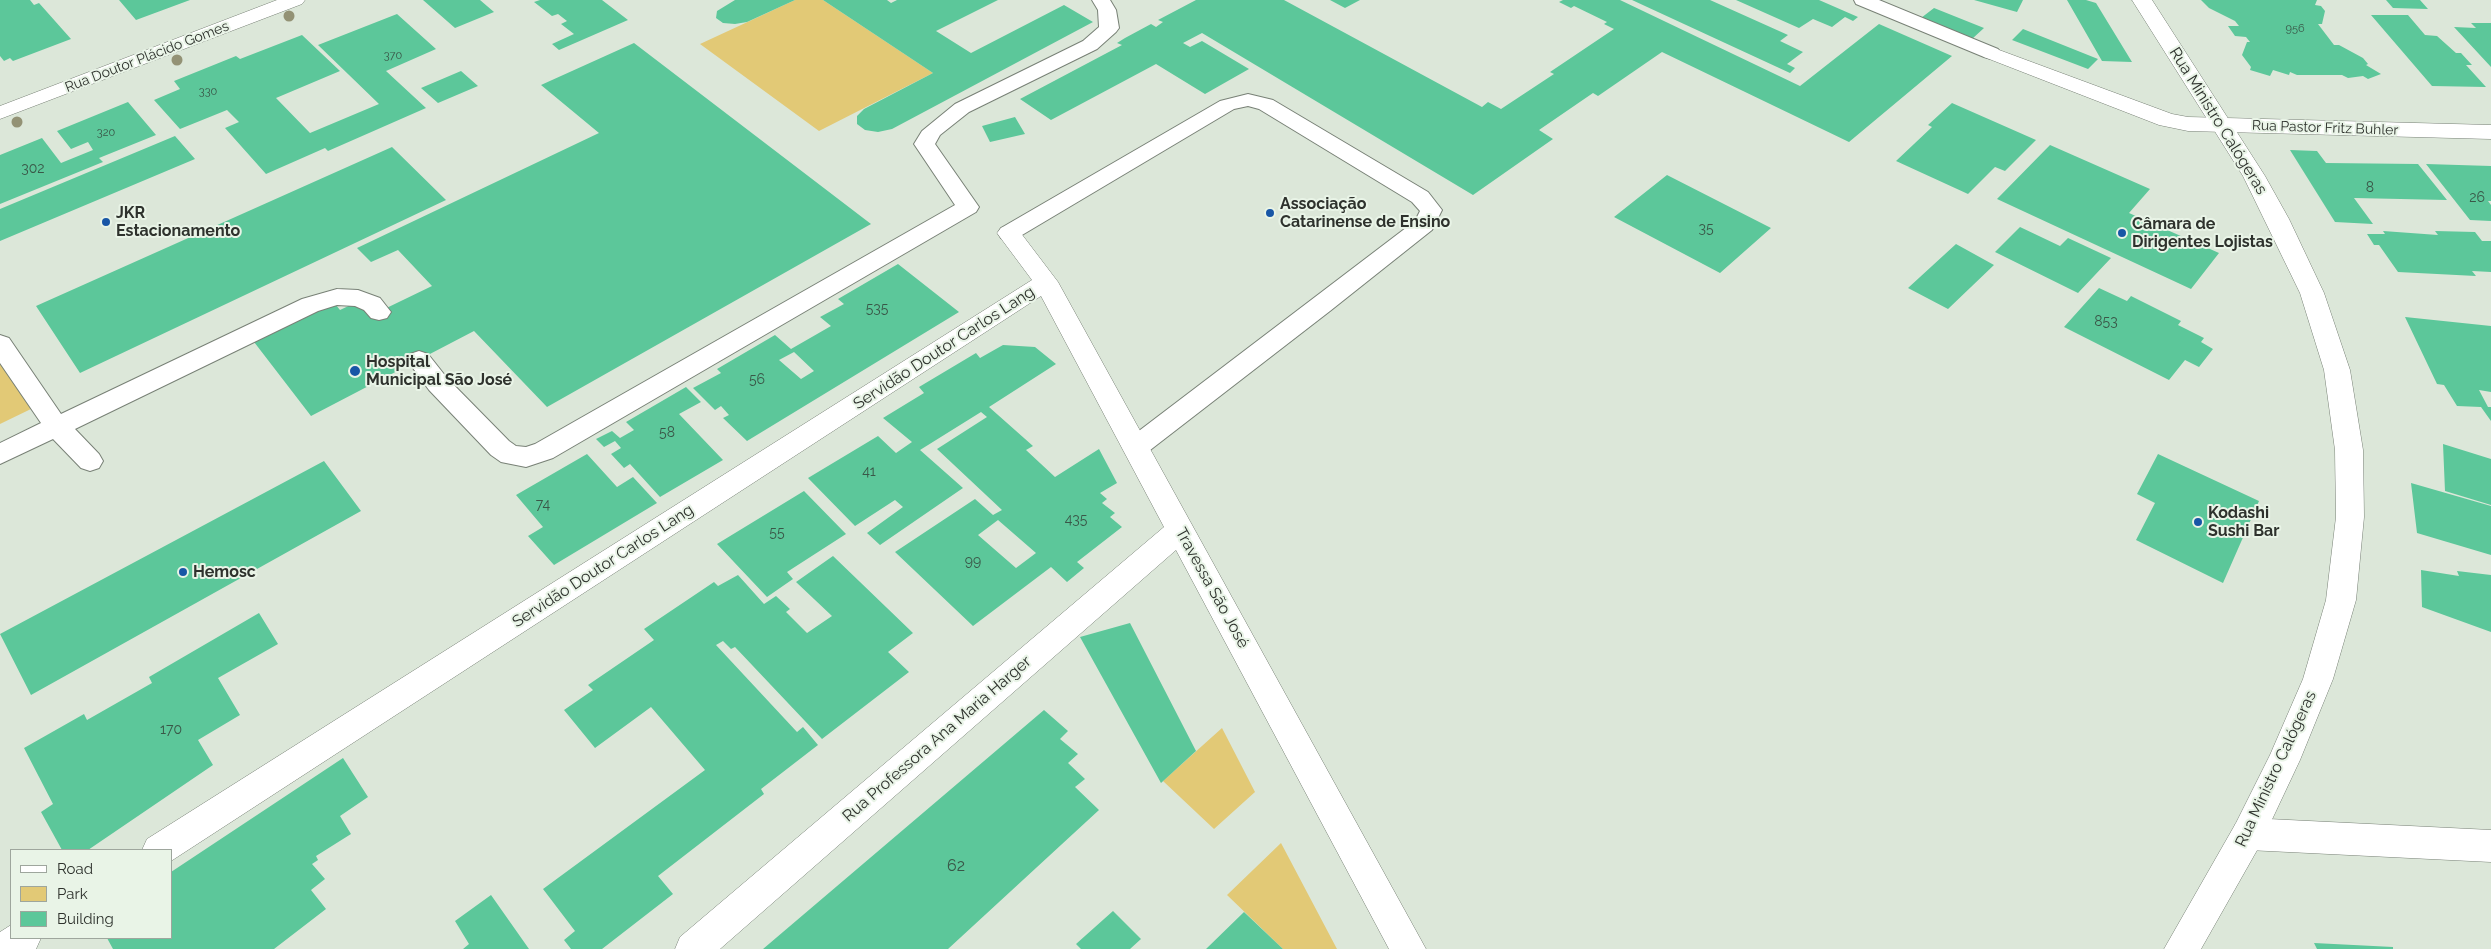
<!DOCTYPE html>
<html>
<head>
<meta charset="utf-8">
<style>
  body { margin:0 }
  #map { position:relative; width:2491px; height:949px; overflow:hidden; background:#dce7d9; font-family:Raleway,sans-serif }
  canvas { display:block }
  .legend { position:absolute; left:10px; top:849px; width:162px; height:90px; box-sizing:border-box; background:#e9f4e7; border:1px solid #9ea69d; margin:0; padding:6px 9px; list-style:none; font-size:15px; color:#2e322d }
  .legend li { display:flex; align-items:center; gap:10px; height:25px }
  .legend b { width:25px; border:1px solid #9ea69d }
</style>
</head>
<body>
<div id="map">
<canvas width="2491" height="949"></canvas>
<ul class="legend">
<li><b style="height:6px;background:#fff"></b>Road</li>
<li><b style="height:14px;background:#e2c976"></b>Park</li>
<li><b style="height:14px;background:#5cc79a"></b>Building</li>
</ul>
</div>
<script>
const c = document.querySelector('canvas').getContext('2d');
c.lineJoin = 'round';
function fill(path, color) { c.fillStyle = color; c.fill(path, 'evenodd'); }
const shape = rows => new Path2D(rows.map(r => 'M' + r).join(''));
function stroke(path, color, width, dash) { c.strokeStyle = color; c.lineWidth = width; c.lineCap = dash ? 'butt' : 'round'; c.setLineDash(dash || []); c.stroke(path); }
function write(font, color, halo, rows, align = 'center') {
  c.font = font + ' Raleway,sans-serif'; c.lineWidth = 4; c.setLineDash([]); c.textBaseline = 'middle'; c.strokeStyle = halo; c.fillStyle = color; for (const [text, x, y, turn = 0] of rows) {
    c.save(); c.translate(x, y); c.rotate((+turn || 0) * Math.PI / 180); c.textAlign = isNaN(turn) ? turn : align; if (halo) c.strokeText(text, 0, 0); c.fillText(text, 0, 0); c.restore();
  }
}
fill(shape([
  [795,0,823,0,933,73,819,131,700,44],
  [0,355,33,408,0,424],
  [1222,728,1255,792,1214,829,1163,781],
  [1281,843,1337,949,1283,949,1227,895]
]), '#e2c976');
fill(shape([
  [0,0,30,0,34,5,39,3,71,39,13,61,10,58,4,61,0,56],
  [119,0,190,0,136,20],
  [423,0,480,0,494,12,455,28],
  [540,0,602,0,628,20,559,50,552,44,574,34,561,24,567,21,558,14,552,16,534,2],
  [735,0,795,0,747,22,735,24,723,23,716,18,717,11],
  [823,0,887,0,891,3,897,0,998,0,936,31,971,53,1064,5,1093,22,892,129,878,132,865,130,857,124,857,116,864,109,933,73],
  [1196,0,1284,0,1482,107,1488,102,1501,109,1554,74,1550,72,1614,29,1604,24,1607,22,1574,6,1571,8,1559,2,1563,0,1620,0,1800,86,1879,24,1952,56,1849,142,1662,52,1598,96,1593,93,1539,130,1553,139,1473,195,1202,33,1183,43,1190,47,1202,41,1249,69,1205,94,1156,64,1051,120,1020,99,1122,45,1117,43,1125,38,1151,24,1156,27,1163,22,1158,20],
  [1330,0,1360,0,1345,8],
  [1632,0,1710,0,1788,35,1780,41,1803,52,1787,64,1795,68,1790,73],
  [1736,0,1819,0,1858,17,1853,21,1845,17,1832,27,1813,19,1799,28],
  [1974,0,2023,0,2017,12],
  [2067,0,2086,0,2096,3,2132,62,2102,61],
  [2201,0,2317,0,2315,5,2321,6,2325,11,2322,24,2318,24,2334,45,2339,45,2363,58,2368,64,2366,65,2381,74,2368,79,2363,76,2348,78,2342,75,2297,75,2290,72,2289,75,2273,70,2270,76,2250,70,2251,67,2242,55,2247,42,2250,42,2246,37,2235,36,2228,26,2239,26,2235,21,2209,8],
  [2386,0,2420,0,2428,9,2393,8],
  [1934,8,1984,28,1972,39,1921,18],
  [397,14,436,49,386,71,426,108,328,151,325,148,266,174,225,128,239,122,227,110,180,129,154,100,180,89,174,81,236,56,240,59,302,35,340,71,276,98,310,133,379,104,318,45],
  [2371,15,2408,15,2425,35,2437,36,2456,53,2461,53,2472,65,2466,65,2486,87,2432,86],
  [2471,23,2491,23,2491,67,2454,27,2476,28],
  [2023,29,2098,59,2088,69,2012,40],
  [634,43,871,224,547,407,474,331,311,416,251,338,331,299,340,310,359,301,372,315,432,286,398,250,371,262,357,248,599,133,541,85],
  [461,71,478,86,438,103,421,88],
  [128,102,156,135,99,158,103,162,0,204,0,155,42,138,61,163,93,150,88,142,71,149,57,131],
  [1952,103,2036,140,2005,171,1995,167,1968,194,1896,161,1932,127,1928,125],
  [1015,117,1025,134,990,142,982,126],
  [175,136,195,159,0,241,0,209],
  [2050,145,2150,189,2129,213,2219,253,2191,289,1997,199],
  [392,147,446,200,80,373,36,306],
  [2290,150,2317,151,2326,163,2418,164,2447,200,2354,198,2373,224,2335,222],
  [2426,164,2491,166,2491,201,2488,201,2491,205,2491,221,2470,220],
  [1667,175,1771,228,1720,273,1614,217],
  [2020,227,2060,246,2068,238,2111,258,2078,293,1995,252],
  [2383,231,2438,235,2435,231,2475,232,2482,241,2491,241,2491,272,2472,271,2476,276,2398,272,2379,245,2374,245,2367,234,2385,234],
  [1956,244,1994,265,1948,309,1908,288],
  [898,264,959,312,747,441,723,418,729,415,721,406,715,410,693,388,721,373,717,369,775,335,791,349,831,326,820,317,844,304,838,299],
  [794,352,814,371,801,379,779,360],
  [2099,288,2127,301,2131,296,2181,321,2178,325,2204,338,2201,342,2213,349,2199,367,2185,360,2169,380,2064,327],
  [2405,317,2491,326,2491,392,2479,390,2488,407,2491,407,2491,421,2481,407,2457,406,2444,385,2437,384],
  [1003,345,1035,347,1056,364,989,407,1033,446,1026,450,1055,477,1099,449,1117,483,1100,493,1107,499,1102,503,1115,513,1110,517,1122,527,1077,562,1084,568,1067,582,1051,567,973,626,895,552,975,499,993,515,1002,510,937,449,987,417,981,412,920,450,963,488,880,545,867,533,903,507,895,500,855,526,808,478,878,436,896,453,912,442,883,418,924,393,919,387,976,353,980,358],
  [998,520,1036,553,1016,568,978,535],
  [686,387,701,402,679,414,723,460,660,497,630,464,624,468,611,454,621,448,615,441,604,447,596,439,612,431,620,438,634,430,626,422],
  [2443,444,2491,459,2491,505,2445,491],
  [587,454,617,487,633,477,657,503,554,565,528,536,543,527,516,495],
  [2158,454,2259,501,2223,583,2136,540,2155,503,2137,494],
  [324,461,361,511,31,695,0,634],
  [2411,483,2491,506,2491,555,2417,533],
  [804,491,846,534,787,572,793,579,767,597,717,544],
  [833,556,913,633,888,652,909,672,822,739,735,647,731,649,723,641,716,645,797,732,803,727,818,745,761,789,764,794,658,876,673,894,602,949,571,949,564,940,575,931,543,889,705,770,651,707,595,748,564,710,593,690,588,685,654,640,644,629,714,582,718,586,738,575,764,604,776,596,790,609,786,612,807,633,832,616,796,582],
  [2421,570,2459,576,2457,571,2491,575,2491,632,2422,607],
  [259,613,278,644,218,678,240,715,198,740,213,765,88,850,62,850,41,812,53,804,24,748,84,714,87,720,152,683,149,677],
  [1130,623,1196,751,1161,783,1080,637],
  [1044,710,1068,731,1060,739,1078,754,1068,763,1085,779,1075,787,1099,810,948,949,763,949],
  [343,758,368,797,340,816,351,834,316,856,318,860,312,864,325,879,311,890,326,909,274,949,113,949,107,938,171,938,171,872],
  [491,895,529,949,463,949,469,944,455,921],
  [1113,911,1141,939,1130,949,1081,949,1076,944],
  [1244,912,1283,949,1206,949],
  [2314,943,2393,947,2393,949,2317,949]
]), '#5cc79a');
const lane = shape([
  [1092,0,1110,0,1116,10,1119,28,1116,32,1097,49,969,112,940,135,935,144,979,207,976,212,553,458,526,467,501,462,491,455,429,390,407,360,410,354,419,351,428,354,447,378,509,441,516,446,526,447,535,444,955,205,914,144,922,131,955,104,1083,41,1099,27,1098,10,1092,0],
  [1854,0,1879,0,1998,49,2001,53,1998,57,1991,59,1984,57,1856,4,1854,0],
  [1248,94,1273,100,1428,192,1442,210,1432,230,1330,311,1145,454,1136,457,1127,454,1123,447,1127,440,1415,221,1420,211,1412,202,1259,109,1248,106,1234,109,1017,238,1009,240,1001,238,998,233,1001,228,1220,101,1248,94],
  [337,289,358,290,380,298,391,312,387,318,379,320,371,318,364,310,355,306,337,305,318,311,75,429,99,454,103,461,99,468,90,471,81,468,53,439,0,464,0,443,41,423,0,363,0,335,9,338,61,414,302,299,337,289]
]);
const street = shape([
  [277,0,305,0,302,4,0,119,0,106,277,0],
  [1991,47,2172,114,2188,117,2491,125,2491,139,2188,131,2159,125,1984,57,1981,53,1984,49,1991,47],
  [1009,225,1017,228,1058,282,1426,949,1389,949,1176,550,720,949,675,949,680,937,1164,527,1041,296,171,861,171,850,142,850,147,839,1032,280,997,233,1001,228,1009,225],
  [2248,818,2491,830,2491,862,2248,850,2236,845,2231,834,2236,823,2248,818],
  [11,925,11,938,41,938,36,949,0,949,0,932,11,925]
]);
const primary = shape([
  [2132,0,2152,0,2265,176,2289,219,2324,293,2350,370,2363,450,2364,517,2356,600,2333,679,2300,760,2260,845,2201,949,2164,949,2236,823,2270,755,2303,679,2326,600,2336,517,2335,450,2324,370,2300,293,2243,176,2132,0]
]);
stroke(lane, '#788176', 2);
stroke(street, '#788176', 1);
stroke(primary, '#788176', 1);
fill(lane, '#fff');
fill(street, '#fff');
fill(primary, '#fff');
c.fillStyle = '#939275';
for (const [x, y] of [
  [289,16],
  [177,60],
  [17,122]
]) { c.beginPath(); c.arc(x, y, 5.5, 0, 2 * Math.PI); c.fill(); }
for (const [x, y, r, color] of [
  [1270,213,5,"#1856a6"],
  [106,222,5,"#1856a6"],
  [2122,233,5,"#1856a6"],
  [355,371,6,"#1856a6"],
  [2198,522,5,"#1856a6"],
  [183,572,5,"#1856a6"]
]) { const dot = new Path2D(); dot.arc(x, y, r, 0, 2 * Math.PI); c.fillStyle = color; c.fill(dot); stroke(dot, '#e9f4e7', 2); }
write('11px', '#3a5748', null, [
  ["956",2295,29],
  ["370",393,56],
  ["330",208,92],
  ["320",106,133]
]);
write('14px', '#2e322d', '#e9f4e7', [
  ["Rua Doutor Plácido Gomes",147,57,-21],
  ["Rua Pastor Fritz Buhler",2325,128,2]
]);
write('14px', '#3a5748', null, [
  ["302",33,169],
  ["8",2370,188],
  ["26",2477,198],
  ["35",1706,229],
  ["535",877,309],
  ["853",2106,322],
  ["56",757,380],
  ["58",667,433],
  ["41",869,472],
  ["74",543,505],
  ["435",1076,520],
  ["55",777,533],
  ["99",973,562],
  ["170",171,730]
]);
write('16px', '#2e322d', '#e9f4e7', [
  ["Rua Ministro Calógeras",2218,121,58],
  ["Servidão Doutor Carlos Lang",944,348,-33],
  ["Servidão Doutor Carlos Lang",603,566,-33],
  ["Travessa São José",1212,588,61],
  ["Rua Professora Ana Maria Harger",937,739,-41],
  ["Rua Ministro Calógeras",2276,769,-65]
]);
write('bold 16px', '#2e322d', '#e9f4e7', [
  ["Associação",1280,204],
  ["Catarinense de Ensino",1280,222],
  ["JKR",116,213],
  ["Estacionamento",116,231],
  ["Câmara de",2132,224],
  ["Dirigentes Lojistas",2132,242],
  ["Hospital",366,362],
  ["Municipal São José",366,380],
  ["Kodashi",2208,513],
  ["Sushi Bar",2208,531],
  ["Hemosc",193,572]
], 'left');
write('16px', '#3a5748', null, [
  ["62",956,866]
]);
</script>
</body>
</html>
